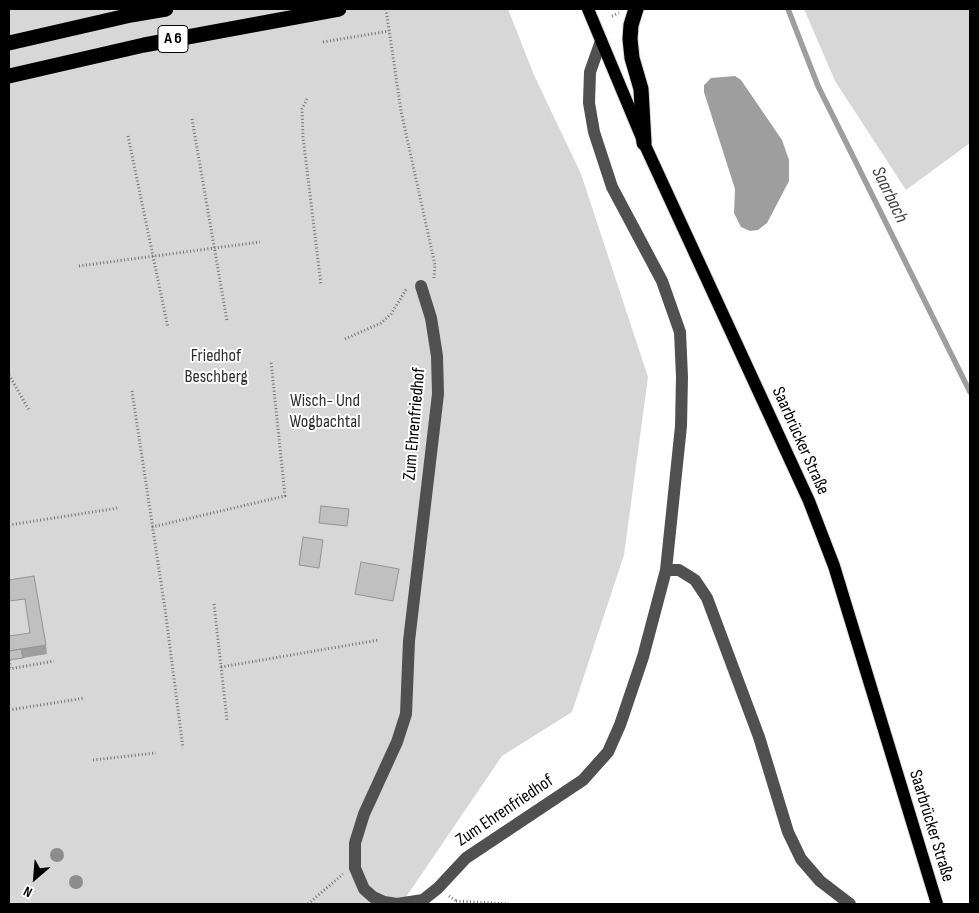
<!DOCTYPE html>
<html>
<head>
<meta charset="utf-8">
<style>
  body { margin:0 }
  #map { position:relative; width:979px; height:913px; overflow:hidden; background:#fff; font-family:"Sofia Sans Condensed",sans-serif }
  canvas { display:block }
  .frame { position:absolute; inset:0; border:10px solid #000; pointer-events:none }
  .north { position:absolute; left:10px; top:853px; width:50px; height:50px; -webkit-text-stroke:4px #fff; paint-order:stroke; rotate:207deg; font-size:14px; font-weight:700; line-height:20px; text-align:center; color:#000 }
  .north::after { content:''; display:block; margin:auto; width:18px; height:22px; background:#000; clip-path:polygon(50% 0,100% 100%,50% 72%,0 100%) }
</style>
</head>
<body>
<div id="map">
<canvas width="979" height="913"></canvas>
<div class="frame"></div>
<div class="north">N</div>
</div>
<script>
const c = document.querySelector('canvas').getContext('2d');
c.lineJoin = 'round';
function fill(path, color) { c.fillStyle = color; c.fill(path, 'evenodd'); }
const shape = rows => new Path2D(rows.map(r => 'M' + r).join(''));
function stroke(path, color, width, dash) { c.strokeStyle = color; c.lineWidth = width; c.lineCap = dash ? 'butt' : 'round'; c.setLineDash(dash || []); c.stroke(path); }
function write(font, color, halo, rows, align = 'center') {
  c.font = font + ' "Sofia Sans Condensed",sans-serif'; c.lineWidth = 4; c.setLineDash([]); c.textBaseline = 'middle'; c.strokeStyle = halo; c.fillStyle = color; for (const [text, x, y, turn = 0] of rows) {
    c.save(); c.translate(x, y); c.rotate((+turn || 0) * Math.PI / 180); c.textAlign = isNaN(turn) ? turn : align; if (halo) c.strokeText(text, 0, 0); c.fillText(text, 0, 0); c.restore();
  }
}
fill(shape([
  [9,9,508,9,534,75,581,174,648,377,624,555,572,712,502,756,406,897,406,904,9,904],
  [804,9,970,9,970,143,906,190,835,81]
]), '#d7d7d7');
fill(shape([
  [735,76,741,80,782,140,789,160,789,181,767,223,758,230,750,231,741,227,734,213,735,189,704,92,704,85,711,78],
  [46,645,47,654,23,658,21,649]
]), '#9e9e9e');
stroke(shape([
  [788,9,818,86,970,392]
]), '#9e9e9e', 5.5);
const building = shape([
  [321,506,349,509,347,526,319,523,321,506],
  [303,537,323,540,319,568,299,565,303,537],
  [361,562,399,569,393,601,355,594,361,562],
  [34,576,46,645,9,651,9,580,34,576],
  [25,599,30,633,9,636,9,601,25,599],
  [21,649,23,658,9,660,9,651,21,649]
]);
fill(building, '#c0c0c0');
stroke(building, '#949494', 1);
const major = shape([
  [588,9,644,143,809,501,834,566,937,904]
]);
const highway = shape([
  [636,9,631,25,630,39,632,58,641,89,644,143],
  [9,43,131,15,166,9],
  [9,76,144,45,339,9]
]);
stroke(major, '#dbdbdb', 14);
stroke(highway, '#dbdbdb', 17);
stroke(shape([
  [386,9,401,111,435,265,434,278],
  [612,16,619,13],
  [323,42,389,31],
  [307,99,302,109,303,137,321,285],
  [192,119,227,321],
  [128,136,168,328],
  [79,266,260,242],
  [345,339,381,323,391,314,407,288],
  [9,375,29,410],
  [132,391,165,609,183,748],
  [9,525,118,508],
  [152,527,285,496,271,361],
  [214,604,227,720],
  [9,660,10,668],
  [221,667,379,640],
  [9,669,54,661],
  [9,710,85,698],
  [93,760,156,753],
  [449,896,456,901,456,904],
  [456,901,509,904],
  [308,904,343,874]
]), '#727272', 3, [1, 2.5]);
stroke(shape([
  [601,41,590,72,589,103,594,132,612,187,662,281,680,332,682,377,681,426,666,570],
  [421,286,431,318,437,356,438,394,409,641,406,714,397,742,364,814,355,843,355,868,364,889,373,897,384,902,397,904,423,900,438,888,466,858,583,780,608,752,620,725,643,657,666,570,679,570,695,580,707,598,759,737,788,832,801,859,820,881,850,904]
]), '#505050', 12);
stroke(major, '#000', 12);
stroke(highway, '#000', 15);
c.fillStyle = '#8c8c8c';
for (const [x, y] of [
  [57,855],
  [76,882]
]) { c.beginPath(); c.arc(x, y, 7, 0, 2 * Math.PI); c.fill(); }
for (const [x, y, w] of [
  [173,39,30]
]) { const box = new Path2D(); box.roundRect(x - w / 2, y - 13.5, w, 27, 4); c.fillStyle = '#fff'; c.fill(box); stroke(box, '#000', 1); }
write('bold 16px', '#000', null, [
  ["A 6",173,39]
]);
write('18px', '#2e2e2e', '#fff', [
  ["Friedhof",216,356],
  ["Beschberg",216,377],
  ["Wisch- Und",325,401],
  ["Wogbachtal",325,422]
]);
write('18px', '#000', '#fff', [
  ["Zum Ehrenfriedhof",415,424,-85],
  ["Saarbrücker Straße",800,441,66],
  ["Zum Ehrenfriedhof",505,811,-34],
  ["Saarbrücker Straße",931,826,73]
]);
write('italic 19px', '#3f3f3f', '#fff', [
  ["Saarbach",889,195,64]
]);
</script>
</body>
</html>
